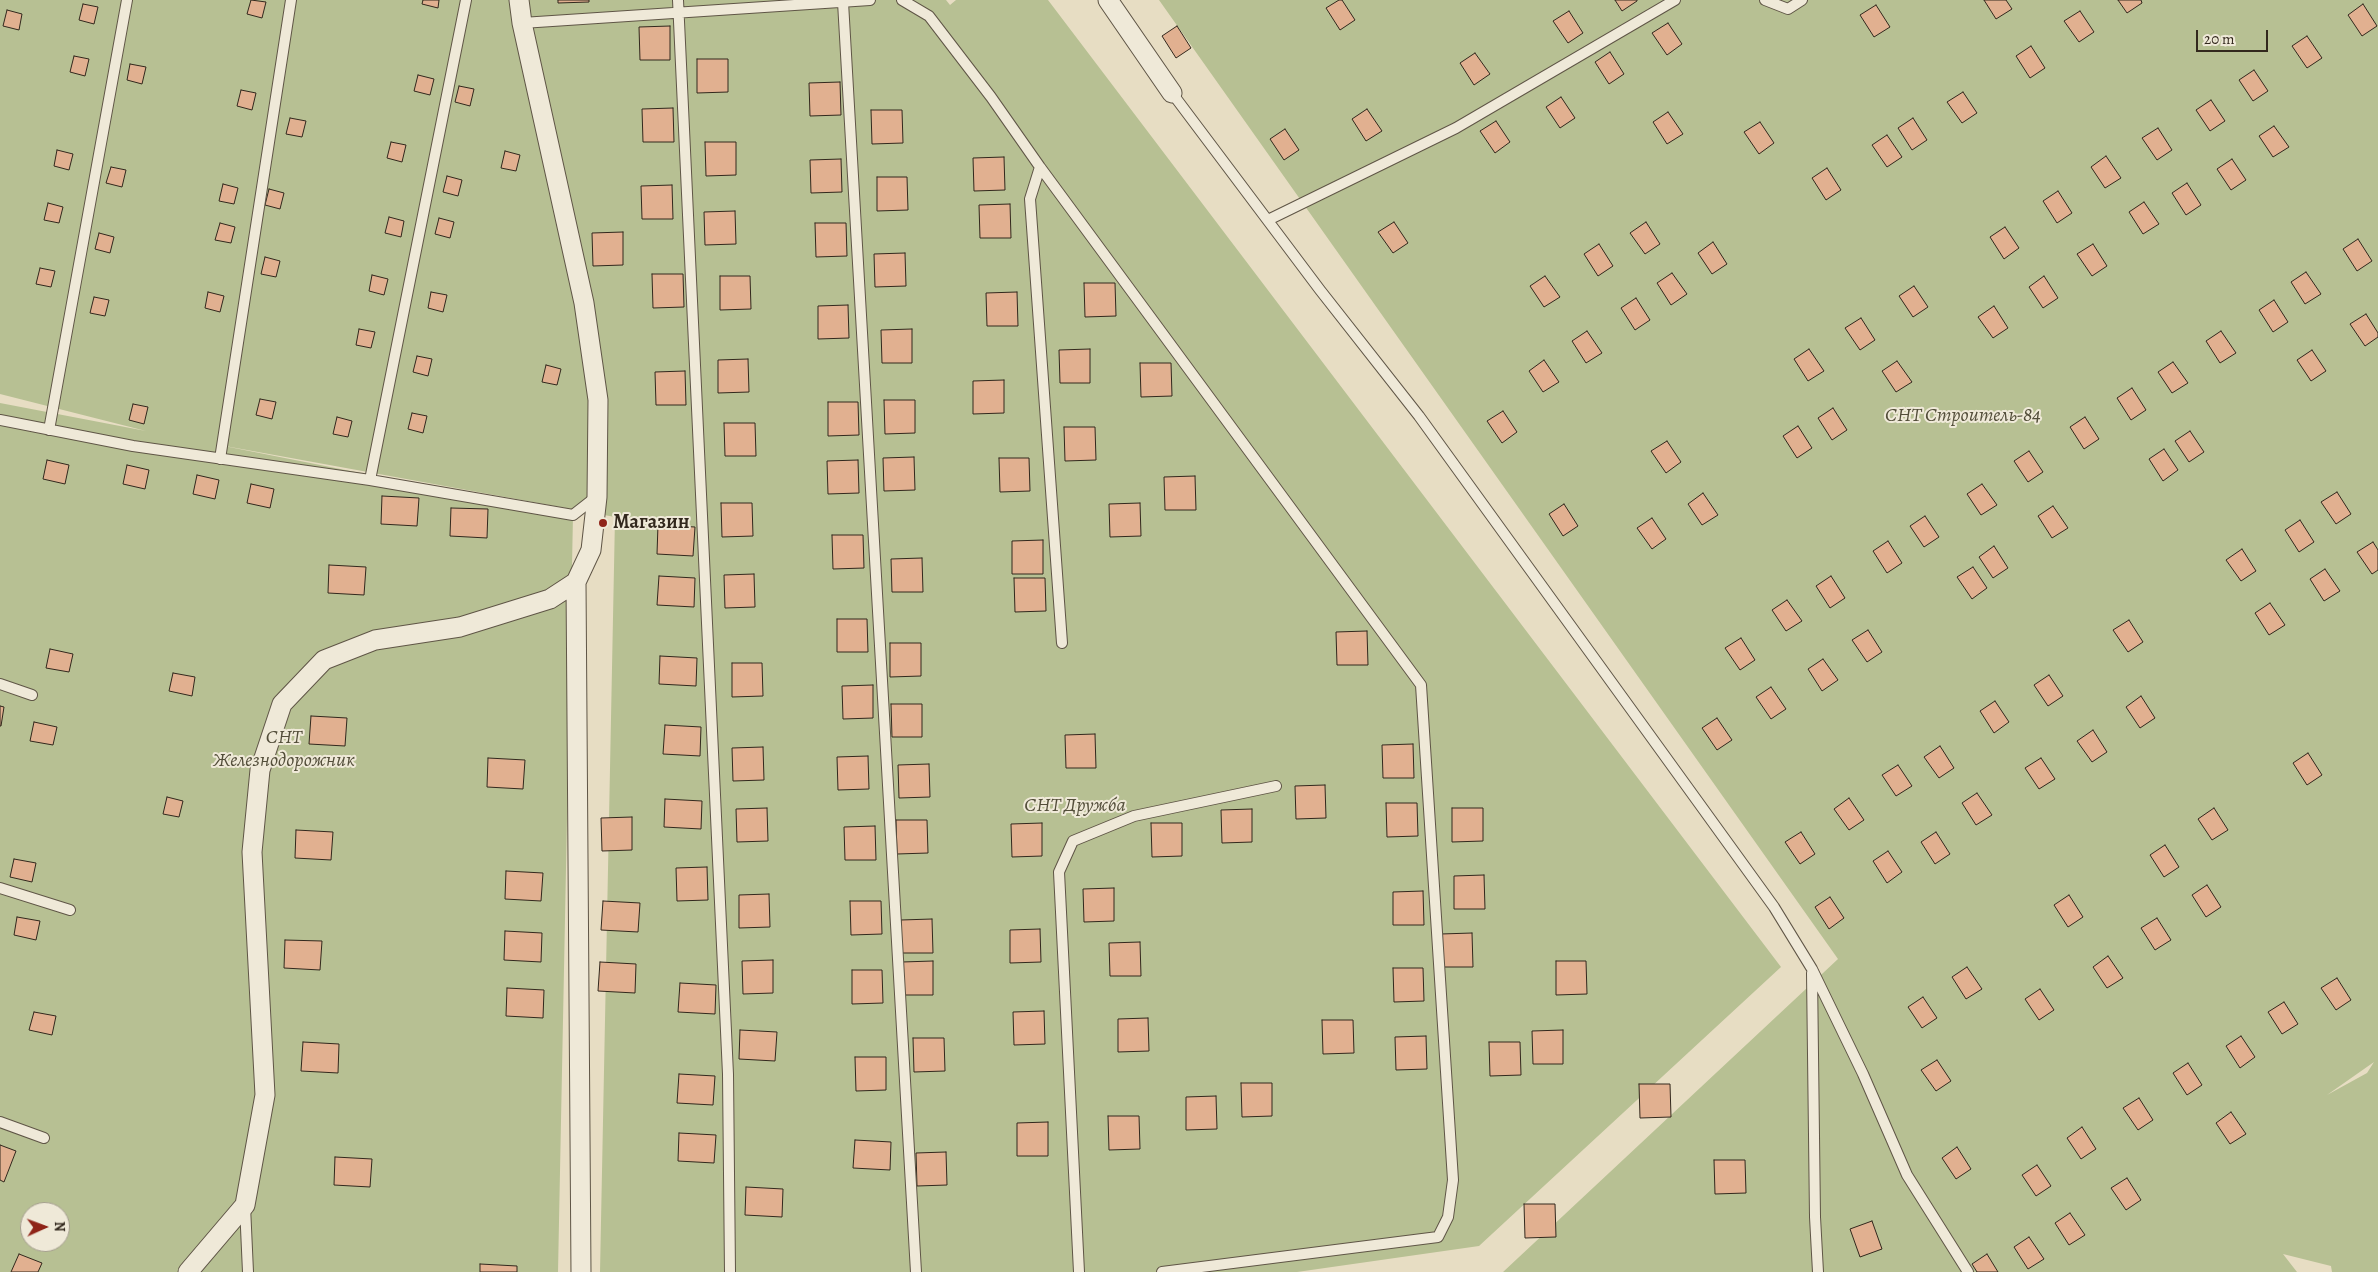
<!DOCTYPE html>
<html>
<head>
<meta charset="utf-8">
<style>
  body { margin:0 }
  #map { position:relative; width:2378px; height:1272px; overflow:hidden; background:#e7ddc3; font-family:Alegreya,serif }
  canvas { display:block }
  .north { position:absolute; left:20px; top:1202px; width:50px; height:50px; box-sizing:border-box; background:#efe9d8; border:1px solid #a39c8d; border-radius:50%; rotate:88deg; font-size:14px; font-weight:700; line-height:20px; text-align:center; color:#32281d }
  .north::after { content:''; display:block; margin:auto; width:18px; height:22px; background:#8f2418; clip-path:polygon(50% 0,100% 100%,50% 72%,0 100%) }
  .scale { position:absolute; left:2196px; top:30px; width:72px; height:22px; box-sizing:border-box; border:2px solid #32281d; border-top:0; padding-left:6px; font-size:15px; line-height:18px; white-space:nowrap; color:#32281d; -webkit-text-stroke:4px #efe9d8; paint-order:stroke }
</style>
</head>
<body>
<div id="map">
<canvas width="2378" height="1272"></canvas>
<div class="north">N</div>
<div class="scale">20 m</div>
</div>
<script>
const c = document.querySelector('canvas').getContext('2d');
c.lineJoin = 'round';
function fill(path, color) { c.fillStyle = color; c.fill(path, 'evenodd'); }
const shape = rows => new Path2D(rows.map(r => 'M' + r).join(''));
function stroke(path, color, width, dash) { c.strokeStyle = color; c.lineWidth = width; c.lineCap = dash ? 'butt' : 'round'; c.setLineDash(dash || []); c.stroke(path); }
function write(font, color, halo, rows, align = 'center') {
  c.font = font + ' Alegreya,serif'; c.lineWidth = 4; c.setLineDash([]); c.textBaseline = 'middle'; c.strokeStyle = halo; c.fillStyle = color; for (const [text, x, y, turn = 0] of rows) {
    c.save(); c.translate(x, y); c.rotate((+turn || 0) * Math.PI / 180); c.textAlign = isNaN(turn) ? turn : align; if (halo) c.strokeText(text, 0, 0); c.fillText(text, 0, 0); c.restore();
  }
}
fill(shape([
  [0,0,946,0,950,5,956,0,1048,0,1781,967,1479,1246,1297,1272,600,1272,615,517,214,444,573,515,558,1272,0,1272,0,403,146,431,0,394],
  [30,1212,60,1212,60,1242,30,1242],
  [1159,0,2378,0,2378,1272,2332,1272,2331,1266,2283,1254,2297,1272,1503,1272,1838,959],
  [2374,1062,2367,1073,2327,1095]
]), '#b7c093');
const building = shape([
  [251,0,266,2,262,18,247,14,251,0],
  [423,0,439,0,438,8,422,4,423,0],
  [558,0,589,0,589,2,558,3,558,0],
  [1339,0,1342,0,1355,20,1340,30,1326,8,1339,0],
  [1615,0,1637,0,1637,1,1622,11,1615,0],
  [1984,0,2006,0,2012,9,1996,19,1984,0],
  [2118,0,2141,0,2142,3,2127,13,2118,0],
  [83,4,98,7,94,24,79,20,83,4],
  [2363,4,2377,26,2362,36,2348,15,2363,4],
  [1876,5,1890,27,1874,37,1860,15,1876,5],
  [7,10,22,14,19,30,3,26,7,10],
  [1569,11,1583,33,1568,43,1553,21,1569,11],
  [2080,11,2094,32,2079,42,2064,21,2080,11],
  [1668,23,1682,44,1667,55,1652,33,1668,23],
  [670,26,670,60,640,60,639,27,670,26],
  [1177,26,1191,48,1176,58,1162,36,1177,26],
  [2307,36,2322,58,2307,68,2292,46,2307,36],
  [2031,46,2045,68,2030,78,2016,56,2031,46],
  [1610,52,1624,74,1609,84,1595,62,1610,52],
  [1475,53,1490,74,1474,85,1460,63,1475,53],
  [74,56,89,59,85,76,70,72,74,56],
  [697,59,728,59,728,92,697,93,697,59],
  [130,64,146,67,142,84,127,80,130,64],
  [2254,70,2268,91,2253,101,2239,80,2254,70],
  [418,75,434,79,430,95,414,91,418,75],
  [840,82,841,115,810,116,809,83,840,82],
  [459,86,474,89,470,106,455,102,459,86],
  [241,90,256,93,252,110,237,106,241,90],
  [1963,92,1977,113,1962,123,1947,102,1963,92],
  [1561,97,1575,118,1560,128,1546,107,1561,97],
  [2211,100,2225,121,2210,131,2196,110,2211,100],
  [673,108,674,142,643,142,642,109,673,108],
  [1367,109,1382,131,1366,141,1352,119,1367,109],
  [871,110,902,110,903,143,872,144,871,110],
  [1668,112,1683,134,1667,144,1653,122,1668,112],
  [290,118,306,121,302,137,286,134,290,118],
  [1913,118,1927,140,1912,150,1898,128,1913,118],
  [1496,121,1510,142,1495,153,1480,131,1496,121],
  [1760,122,1774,143,1759,154,1744,132,1760,122],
  [2274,126,2289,147,2273,157,2259,136,2274,126],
  [2158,128,2172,150,2157,160,2142,138,2158,128],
  [1285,129,1299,150,1284,160,1270,139,1285,129],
  [1887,135,1902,157,1887,167,1872,145,1887,135],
  [391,142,406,145,402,162,387,158,391,142],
  [705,142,736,142,736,175,706,176,705,142],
  [57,150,73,154,69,170,54,166,57,150],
  [505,151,520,155,516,171,501,168,505,151],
  [2106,156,2121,178,2105,188,2091,167,2106,156],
  [1004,157,1005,190,974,191,973,158,1004,157],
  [841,159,842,192,811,193,810,160,841,159],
  [2232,159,2246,180,2231,190,2217,169,2232,159],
  [111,167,126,170,122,187,106,183,111,167],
  [1827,168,1841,190,1826,200,1812,178,1827,168],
  [447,176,462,180,458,196,443,192,447,176],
  [877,177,907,177,908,210,877,211,877,177],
  [2187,183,2201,205,2186,215,2172,193,2187,183],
  [223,184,238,188,234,204,219,201,223,184],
  [672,185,673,219,642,219,641,186,672,185],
  [269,189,284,193,280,209,265,205,269,189],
  [2058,191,2072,213,2057,223,2043,201,2058,191],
  [2144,202,2159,224,2143,234,2129,212,2144,202],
  [48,203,63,207,59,223,44,220,48,203],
  [1010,204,1011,238,980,238,979,205,1010,204],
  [735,211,736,244,705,245,704,212,735,211],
  [389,217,404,221,401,237,385,233,389,217],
  [439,218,454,222,450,238,435,234,439,218],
  [1394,222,1408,243,1393,253,1378,232,1394,222],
  [1646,222,1660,244,1645,254,1630,233,1646,222],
  [220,223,235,227,231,243,215,240,220,223],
  [815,223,846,223,847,256,816,257,815,223],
  [2005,227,2019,248,2004,259,1990,237,2005,227],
  [623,232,623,265,593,266,592,233,623,232],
  [99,233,114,237,110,253,95,249,99,233],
  [2358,239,2372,261,2357,271,2343,249,2358,239],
  [1713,242,1727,264,1712,274,1698,253,1713,242],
  [1599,244,1613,266,1598,276,1584,254,1599,244],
  [2093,244,2107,266,2092,276,2077,254,2093,244],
  [905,253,906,286,875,287,874,254,905,253],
  [265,257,280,261,276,277,261,274,265,257],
  [40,268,55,271,51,287,36,284,40,268],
  [2306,272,2321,294,2305,304,2291,282,2306,272],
  [1672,273,1687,294,1671,305,1657,283,1672,273],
  [652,274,683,274,684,307,653,308,652,274],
  [372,275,388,279,384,295,369,291,372,275],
  [720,276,750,276,751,309,720,310,720,276],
  [1545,276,1560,297,1544,307,1530,286,1545,276],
  [2044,276,2058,298,2043,308,2029,287,2044,276],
  [1084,283,1115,283,1116,316,1085,317,1084,283],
  [1914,286,1928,307,1913,317,1899,296,1914,286],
  [208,292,224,296,220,312,205,308,208,292],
  [431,292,447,295,443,312,428,308,431,292],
  [1017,292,1018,326,987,326,986,293,1017,292],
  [94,297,109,300,105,316,90,313,94,297],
  [1636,298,1650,320,1635,330,1621,308,1636,298],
  [2274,300,2288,322,2273,332,2259,310,2274,300],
  [848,305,849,338,818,339,818,306,848,305],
  [1994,306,2008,328,1993,338,1978,317,1994,306],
  [2366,314,2378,333,2378,337,2365,346,2350,324,2366,314],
  [1861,318,1875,340,1860,350,1845,328,1861,318],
  [359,329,375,332,371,348,356,345,359,329],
  [912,329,912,363,882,363,881,330,912,329],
  [1587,331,1602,353,1586,363,1572,341,1587,331],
  [2221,331,2236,353,2220,363,2206,341,2221,331],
  [1090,349,1090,383,1060,383,1059,350,1090,349],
  [1809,349,1824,371,1808,381,1794,359,1809,349],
  [2312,350,2326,371,2311,381,2297,360,2312,350],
  [417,356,432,359,428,376,413,372,417,356],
  [748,359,749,392,718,393,718,360,748,359],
  [1544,360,1559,382,1543,392,1529,371,1544,360],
  [1897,361,1912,382,1896,392,1882,371,1897,361],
  [2173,362,2188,383,2172,393,2158,372,2173,362],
  [1140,363,1171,363,1172,396,1141,397,1140,363],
  [546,365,561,369,557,385,542,382,546,365],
  [685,371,686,405,656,405,655,372,685,371],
  [1004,380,1004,413,973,414,973,381,1004,380],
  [2132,388,2146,410,2131,420,2117,398,2132,388],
  [260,399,276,402,272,419,256,415,260,399],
  [884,400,915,400,915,433,885,434,884,400],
  [828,402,858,402,859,435,828,436,828,402],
  [133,404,148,407,144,424,129,420,133,404],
  [1833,408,1847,430,1832,440,1818,418,1833,408],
  [1503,411,1517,432,1502,443,1487,421,1503,411],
  [412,413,427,416,423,433,408,429,412,413],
  [337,417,352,421,348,437,333,434,337,417],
  [2085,417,2099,439,2084,449,2070,427,2085,417],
  [724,423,755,423,756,456,725,456,724,423],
  [1798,426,1812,448,1797,458,1783,436,1798,426],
  [1064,427,1095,427,1096,460,1065,461,1064,427],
  [2190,431,2204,452,2189,462,2175,441,2190,431],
  [1667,441,1681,462,1666,473,1651,451,1667,441],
  [2164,449,2178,470,2163,481,2149,459,2164,449],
  [2029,451,2043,472,2028,482,2014,461,2029,451],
  [914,457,915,490,884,491,883,458,914,457],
  [999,458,1029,458,1030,491,1000,492,999,458],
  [47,460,69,465,65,484,43,479,47,460],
  [858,460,859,493,828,494,827,461,858,460],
  [127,465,149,470,145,489,123,484,127,465],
  [197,475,219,480,215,499,193,494,197,475],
  [1195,476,1196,510,1165,510,1164,477,1195,476],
  [251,484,274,489,270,508,247,503,251,484],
  [1982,484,1997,505,1981,515,1967,494,1982,484],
  [2337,492,2351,514,2336,524,2321,502,2337,492],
  [1703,493,1718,515,1702,525,1688,504,1703,493],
  [382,496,419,498,417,526,381,524,382,496],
  [721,503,752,503,753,536,722,537,721,503],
  [1140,503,1141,536,1110,537,1109,504,1140,503],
  [1564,504,1578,526,1563,536,1549,514,1564,504],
  [2053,506,2068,528,2052,538,2038,516,2053,506],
  [451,508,488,509,487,538,450,536,451,508],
  [1925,516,1939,537,1924,547,1910,526,1925,516],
  [1652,518,1666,539,1652,549,1637,528,1652,518],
  [2300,520,2314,542,2299,552,2285,530,2300,520],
  [658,525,695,527,693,556,657,554,658,525],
  [832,535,863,535,864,568,833,569,832,535],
  [1043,540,1043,574,1012,574,1012,541,1043,540],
  [1888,541,1902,563,1887,573,1873,551,1888,541],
  [2373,542,2378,550,2378,570,2372,574,2357,552,2373,542],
  [1994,546,2008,568,1993,578,1979,557,1994,546],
  [2242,549,2256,571,2241,581,2226,560,2242,549],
  [922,558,923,592,892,592,891,559,922,558],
  [329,565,366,567,364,595,328,593,329,565],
  [1973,567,1987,588,1972,599,1957,577,1973,567],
  [2325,569,2340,591,2324,601,2310,579,2325,569],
  [754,574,755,607,725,608,724,575,754,574],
  [659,576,695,578,694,607,657,605,659,576],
  [1831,576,1845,598,1830,608,1816,586,1831,576],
  [1014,578,1045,578,1046,611,1015,612,1014,578],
  [1787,600,1802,621,1786,631,1772,610,1787,600],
  [2270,603,2285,625,2269,635,2255,613,2270,603],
  [837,619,867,619,868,652,837,652,837,619],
  [2129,620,2143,642,2128,652,2113,630,2129,620],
  [1868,630,1882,652,1867,662,1852,640,1868,630],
  [1367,631,1368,665,1337,665,1336,632,1367,631],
  [1741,638,1755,660,1740,670,1725,648,1741,638],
  [890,643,921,643,921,676,890,677,890,643],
  [50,649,73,654,69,672,46,668,50,649],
  [660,656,697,658,696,686,659,684,660,656],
  [1823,659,1838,680,1822,691,1808,669,1823,659],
  [732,663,762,663,763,696,732,697,732,663],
  [173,673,195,677,192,696,169,691,173,673],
  [2049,675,2063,696,2048,706,2034,685,2049,675],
  [873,685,873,718,843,719,842,686,873,685],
  [1771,687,1786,709,1771,719,1756,697,1771,687],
  [2141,696,2155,718,2140,728,2126,707,2141,696],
  [1995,701,2009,722,1994,733,1980,711,1995,701],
  [891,704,922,704,922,737,892,737,891,704],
  [0,706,4,707,1,726,0,726,0,706],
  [311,716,347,718,345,746,309,744,311,716],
  [1717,718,1732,740,1717,750,1702,728,1717,718],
  [34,722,57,727,53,745,30,741,34,722],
  [665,725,701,727,700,756,663,754,665,725],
  [2093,730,2107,752,2092,762,2077,741,2093,730],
  [1095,734,1096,768,1066,768,1065,735,1095,734],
  [1413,744,1414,778,1383,778,1382,745,1413,744],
  [1940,746,1954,768,1939,778,1924,757,1940,746],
  [763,747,764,780,733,781,732,748,763,747],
  [2308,753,2322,775,2307,785,2293,763,2308,753],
  [868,756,869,789,838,790,837,757,868,756],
  [488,758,525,760,523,789,487,787,488,758],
  [2041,758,2055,779,2039,789,2025,768,2041,758],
  [929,764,930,797,899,798,898,765,929,764],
  [1898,765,1912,786,1896,796,1882,775,1898,765],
  [1325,785,1326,818,1296,819,1295,786,1325,785],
  [1977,793,1992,815,1976,825,1962,803,1977,793],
  [167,797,183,801,179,817,163,814,167,797],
  [1849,798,1864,820,1849,830,1834,809,1849,798],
  [665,799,702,801,701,829,664,827,665,799],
  [1386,803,1417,803,1418,836,1387,837,1386,803],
  [767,808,768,841,737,842,736,809,767,808],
  [1452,808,1483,808,1483,841,1452,842,1452,808],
  [2214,808,2228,830,2212,840,2198,819,2214,808],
  [1252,809,1252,842,1222,843,1221,810,1252,809],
  [632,817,632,850,602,851,601,818,632,817],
  [896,820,927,820,928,853,897,854,896,820],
  [1042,823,1042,856,1012,857,1011,824,1042,823],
  [1151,823,1182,823,1182,856,1152,857,1151,823],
  [875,826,876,860,845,860,844,827,875,826],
  [296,830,333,832,331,860,295,858,296,830],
  [1801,832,1815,854,1800,864,1785,842,1801,832],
  [1936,832,1950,854,1935,864,1921,842,1936,832],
  [2165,845,2179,867,2164,877,2150,855,2165,845],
  [1888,851,1902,872,1887,883,1873,861,1888,851],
  [14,859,36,863,32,882,10,877,14,859],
  [707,867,708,900,677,901,676,868,707,867],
  [506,871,543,873,541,901,505,899,506,871],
  [1484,875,1485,909,1454,909,1454,876,1484,875],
  [2207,885,2221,907,2206,917,2192,895,2207,885],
  [1114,888,1114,921,1084,922,1083,889,1114,888],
  [1423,891,1424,925,1393,925,1393,892,1423,891],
  [769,894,770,927,739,928,739,895,769,894],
  [2069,895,2083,917,2068,927,2054,905,2069,895],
  [1830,897,1844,918,1829,929,1815,907,1830,897],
  [603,901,640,903,638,932,601,930,603,901],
  [850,901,881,901,882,934,851,935,850,901],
  [17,917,40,921,36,940,14,935,17,917],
  [2157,918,2171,940,2155,950,2141,928,2157,918],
  [932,919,933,953,902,953,901,920,932,919],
  [1040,929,1041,962,1010,963,1010,930,1040,929],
  [505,931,542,933,541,962,504,960,505,931],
  [1472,933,1473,967,1442,967,1441,934,1472,933],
  [285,940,322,941,320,970,284,968,285,940],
  [1140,942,1141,976,1110,976,1109,943,1140,942],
  [2108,956,2123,978,2107,988,2093,967,2108,956],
  [773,960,773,993,743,994,742,961,773,960],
  [933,961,933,995,903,995,902,962,933,961],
  [1556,961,1586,961,1587,994,1556,995,1556,961],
  [600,962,636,964,635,993,598,991,600,962],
  [1967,967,1982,989,1966,999,1952,977,1967,967],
  [1393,968,1423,968,1424,1001,1394,1002,1393,968],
  [852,970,882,970,883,1003,852,1004,852,970],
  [2337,978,2351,1000,2336,1010,2321,988,2337,978],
  [680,983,716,985,715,1014,678,1012,680,983],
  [507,988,544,990,543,1018,506,1016,507,988],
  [2040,989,2054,1010,2039,1020,2025,999,2040,989],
  [1923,997,1937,1018,1922,1028,1908,1007,1923,997],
  [2284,1002,2298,1024,2282,1034,2268,1012,2284,1002],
  [1044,1011,1045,1044,1014,1045,1013,1012,1044,1011],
  [34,1012,56,1016,52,1035,29,1030,34,1012],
  [1148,1018,1149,1051,1118,1052,1118,1019,1148,1018],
  [1322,1020,1353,1020,1354,1053,1323,1054,1322,1020],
  [740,1030,777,1032,775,1061,739,1059,740,1030],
  [1563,1030,1563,1064,1533,1064,1532,1031,1563,1030],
  [1426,1036,1427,1069,1396,1070,1395,1037,1426,1036],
  [2241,1036,2255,1057,2240,1068,2226,1046,2241,1036],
  [913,1038,944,1038,945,1071,914,1072,913,1038],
  [303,1042,339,1044,338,1073,301,1071,303,1042],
  [1489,1042,1520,1042,1521,1075,1490,1076,1489,1042],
  [855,1057,886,1057,886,1090,856,1091,855,1057],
  [1937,1060,1951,1081,1936,1091,1921,1070,1937,1060],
  [2188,1063,2202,1085,2187,1095,2173,1073,2188,1063],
  [679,1074,715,1076,713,1105,677,1103,679,1074],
  [1241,1083,1272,1083,1272,1116,1242,1117,1241,1083],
  [1639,1084,1670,1084,1671,1117,1640,1118,1639,1084],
  [1216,1096,1217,1129,1186,1130,1186,1097,1216,1096],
  [2139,1098,2153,1120,2138,1130,2123,1108,2139,1098],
  [2231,1112,2246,1134,2230,1144,2216,1123,2231,1112],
  [1108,1116,1139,1116,1140,1149,1109,1150,1108,1116],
  [1048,1122,1048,1156,1017,1156,1017,1123,1048,1122],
  [2082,1127,2096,1149,2081,1159,2067,1138,2082,1127],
  [679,1133,716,1135,714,1163,678,1161,679,1133],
  [855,1140,891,1142,890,1170,853,1168,855,1140],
  [0,1145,16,1151,4,1182,0,1180,0,1145],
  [1957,1147,1971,1169,1956,1179,1942,1158,1957,1147],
  [946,1152,947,1185,917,1186,916,1153,946,1152],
  [335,1157,372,1159,370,1187,334,1185,335,1157],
  [1714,1160,1745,1160,1746,1193,1715,1194,1714,1160],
  [2037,1165,2051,1186,2036,1196,2022,1175,2037,1165],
  [2127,1178,2141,1200,2126,1210,2111,1188,2127,1178],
  [746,1187,783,1189,782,1217,745,1215,746,1187],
  [1524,1204,1555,1204,1556,1237,1525,1238,1524,1204],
  [2070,1213,2085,1235,2069,1245,2055,1223,2070,1213],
  [1872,1221,1882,1249,1860,1257,1850,1229,1872,1221],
  [2029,1237,2044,1259,2028,1269,2014,1247,2029,1237],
  [19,1254,42,1263,38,1272,11,1272,19,1254],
  [1987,1254,1998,1272,1977,1272,1972,1264,1987,1254],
  [480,1264,517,1266,517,1272,480,1272,480,1264]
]);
fill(building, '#e1b090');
stroke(building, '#32281d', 1);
const lane = shape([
  [678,0,728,1074,730,1272],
  [902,0,929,16,991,97,1040,167,1421,685,1453,1180,1448,1217,1438,1237,1162,1272],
  [1765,0,1788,9,1802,0],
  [843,2,916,1272],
  [522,23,870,0],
  [1172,93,1320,290,1419,416,1774,907,1812,969,1863,1074,1907,1175,1968,1272],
  [1040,167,1030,199,1062,643],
  [1268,220,1456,128,1675,0],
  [0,420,133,446,370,480,573,515,596,497],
  [49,430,127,0],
  [220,459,291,0],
  [370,480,466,0],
  [0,684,32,695],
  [0,888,70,910],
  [1812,973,1815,1217,1818,1272],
  [0,1122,44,1138],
  [245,1206,248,1272],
  [1079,1272,1059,872,1073,841,1134,816,1276,786]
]);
const street = shape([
  [1108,0,1172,93],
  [576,582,581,1272],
  [188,1272,245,1205,265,1095,252,852,260,770,282,704,324,660,375,640,460,627,550,599,576,582,591,550,597,497,598,400,584,303,522,23,519,0]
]);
stroke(lane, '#5f5546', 12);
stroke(street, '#5f5546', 21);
stroke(lane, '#efe9d8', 10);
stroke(street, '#efe9d8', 19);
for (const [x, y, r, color] of [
  [603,523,5,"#8f2418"]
]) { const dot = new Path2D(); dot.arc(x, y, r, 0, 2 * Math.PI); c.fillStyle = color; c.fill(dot); stroke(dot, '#efe9d8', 2); }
write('italic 20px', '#534e3a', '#efe9d8', [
  ["СНТ Строитель-84",1963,416],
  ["СНТ",284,738],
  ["Железнодорожник",284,761],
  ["СНТ Дружба",1075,806]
]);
write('bold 20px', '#32281d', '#efe9d8', [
  ["Магазин",613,523]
], 'left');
</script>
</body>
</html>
